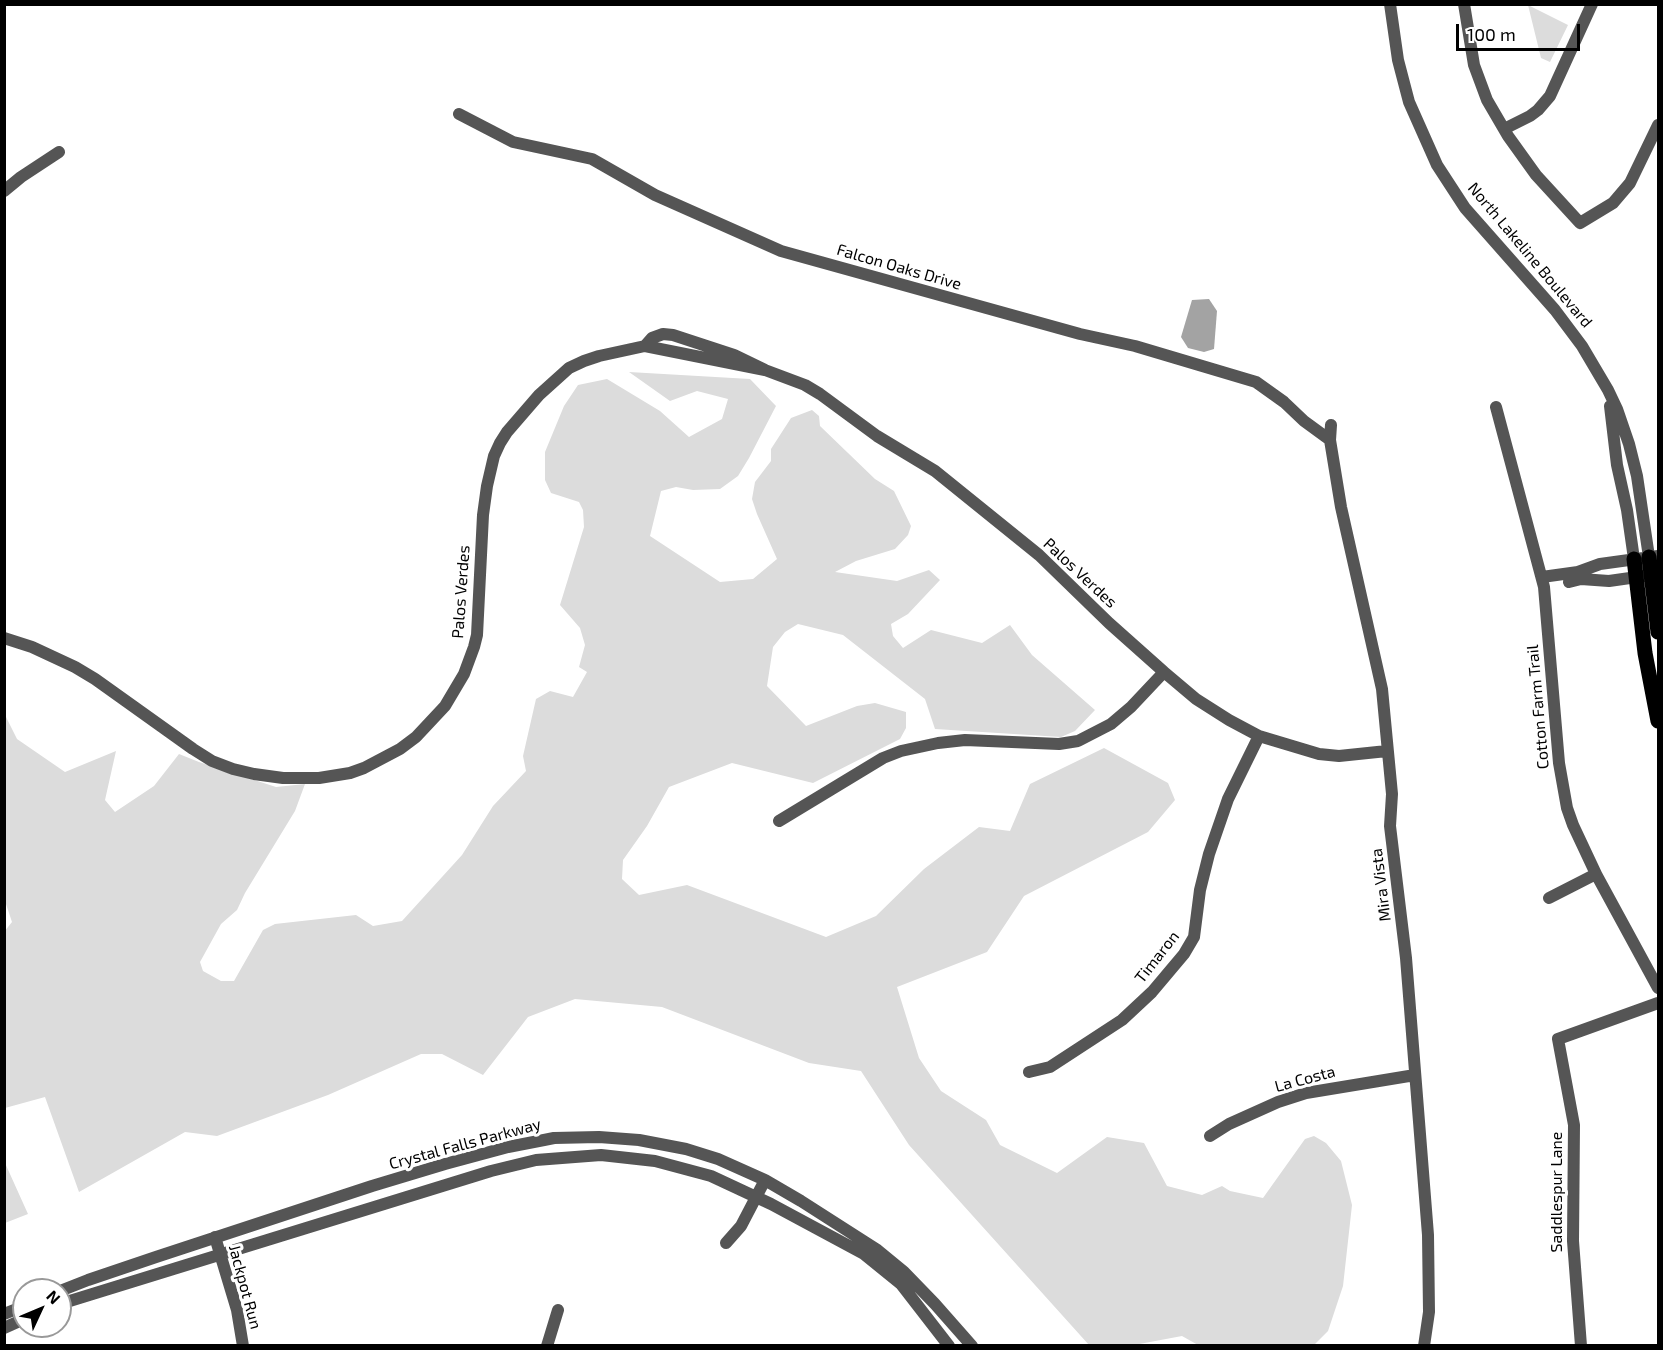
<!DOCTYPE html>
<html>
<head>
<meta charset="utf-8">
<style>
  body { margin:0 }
  #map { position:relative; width:1663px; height:1350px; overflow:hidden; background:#fff; font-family:"Exo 2",sans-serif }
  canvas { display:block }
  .frame { position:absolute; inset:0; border:6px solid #000; pointer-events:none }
  .north { position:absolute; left:12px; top:1278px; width:60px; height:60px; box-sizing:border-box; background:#fff; border:2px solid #999; border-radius:50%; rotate:46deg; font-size:16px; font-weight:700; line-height:24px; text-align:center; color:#000 }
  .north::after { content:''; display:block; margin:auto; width:21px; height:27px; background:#000; clip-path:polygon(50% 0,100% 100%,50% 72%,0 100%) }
  .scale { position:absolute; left:1456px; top:24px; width:124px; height:27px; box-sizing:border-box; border:3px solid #000; border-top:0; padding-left:8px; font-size:18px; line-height:21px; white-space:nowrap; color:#000; -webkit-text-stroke:4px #fff; paint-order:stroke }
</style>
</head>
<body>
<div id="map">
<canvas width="1663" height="1350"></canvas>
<div class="frame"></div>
<div class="north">N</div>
<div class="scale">100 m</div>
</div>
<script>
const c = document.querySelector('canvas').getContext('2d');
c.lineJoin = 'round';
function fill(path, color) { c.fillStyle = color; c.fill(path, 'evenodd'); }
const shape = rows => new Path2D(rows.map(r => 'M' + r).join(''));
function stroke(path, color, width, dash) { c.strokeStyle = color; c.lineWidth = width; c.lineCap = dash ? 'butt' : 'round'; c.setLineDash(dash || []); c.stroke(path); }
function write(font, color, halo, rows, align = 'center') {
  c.font = font + ' "Exo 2",sans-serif'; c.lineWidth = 6; c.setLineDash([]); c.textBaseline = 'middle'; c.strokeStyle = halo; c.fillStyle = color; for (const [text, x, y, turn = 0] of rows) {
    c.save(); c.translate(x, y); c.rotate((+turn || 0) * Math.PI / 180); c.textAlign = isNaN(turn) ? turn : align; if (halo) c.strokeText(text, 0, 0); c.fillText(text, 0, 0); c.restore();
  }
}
fill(shape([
  [1528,5,1568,25,1550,62,1541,58],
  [629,372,750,379,776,406,749,458,738,476,720,489,693,490,676,487,661,491,650,536,720,582,753,579,777,559,757,514,752,499,755,482,771,461,771,449,791,418,812,410,819,416,820,426,875,479,894,491,911,526,908,535,895,549,856,561,835,572,897,581,929,570,940,580,908,614,891,624,893,636,903,648,931,630,982,643,1010,625,1032,655,1095,710,1075,731,1061,737,935,729,925,699,843,635,798,624,785,632,773,647,767,686,806,726,857,706,875,703,906,712,906,728,900,739,813,783,732,763,669,787,647,826,623,860,622,879,639,895,687,885,826,937,876,916,924,869,979,827,1010,831,1030,784,1104,748,1168,783,1175,800,1148,832,1024,896,987,952,897,987,919,1058,941,1091,986,1120,1000,1145,1057,1173,1107,1137,1144,1143,1167,1186,1202,1195,1222,1186,1230,1191,1263,1198,1305,1139,1314,1136,1326,1143,1341,1161,1352,1205,1343,1286,1328,1331,1314,1345,1198,1345,1182,1336,1134,1345,1089,1345,909,1145,861,1071,809,1063,662,1007,575,999,528,1017,483,1075,442,1054,421,1054,328,1095,217,1136,185,1132,79,1192,45,1097,5,1108,4,932,12,922,4,898,5,715,17,739,65,772,116,751,105,800,115,812,154,786,179,754,199,762,276,787,305,784,295,811,245,893,237,910,221,924,200,962,203,971,221,981,234,981,263,930,275,924,356,915,373,926,402,921,462,855,493,806,526,771,523,756,536,699,550,691,573,697,587,672,579,667,585,645,580,628,560,605,584,527,583,510,579,502,551,493,545,480,545,452,564,406,578,385,607,379,660,411,689,437,722,419,728,399,697,391,670,401],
  [5,1163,28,1214,5,1223,4,1223]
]), '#dcdcdc');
fill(shape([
  [1209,299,1217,311,1214,349,1204,352,1188,348,1181,337,1192,300]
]), '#a3a3a3');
stroke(shape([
  [1390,4,1398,60,1409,102,1437,165,1465,208,1555,310,1582,346,1608,390,1617,409,1629,444,1637,476,1649,557],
  [1464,4,1474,65,1487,100,1508,136,1536,175,1580,223,1613,203,1630,183,1658,125],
  [459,114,513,142,592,159,655,195,781,251,1080,334,1135,346,1256,382,1284,402,1304,421,1330,440],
  [1504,129,1530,116,1538,110,1550,96,1592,4],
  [4,191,21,177,59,152],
  [645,346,652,338,663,334,673,335,734,355,765,370,805,385,820,394,877,436,935,471,1039,555,1109,623,1164,672,1196,699,1229,720,1259,736,1319,754,1339,756,1387,751],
  [1610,406,1617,465,1627,510,1634,559],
  [1496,407,1544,587,1559,763,1567,808,1573,825,1596,874,1658,988],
  [1331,425,1330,440,1341,507,1382,689,1392,794,1390,826,1406,958,1428,1235,1429,1312,1424,1346],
  [1542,577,1578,572,1600,564,1658,556],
  [1569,582,1581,579,1609,581,1644,576],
  [4,638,32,647,75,667,95,679,193,749,212,761,233,769,254,774,283,778,319,778,350,773,364,768,400,749,416,737,445,706,464,674,474,647,477,635,483,515,487,486,494,456,500,443,507,432,539,395,569,368,584,361,599,356,645,346,765,370],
  [779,821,883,758,901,751,938,743,965,740,1059,744,1078,741,1111,724,1131,707,1164,672],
  [1549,898,1596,874],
  [1029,1072,1050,1067,1122,1020,1152,992,1184,954,1194,937,1200,890,1209,854,1228,799,1259,736],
  [1210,1136,1229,1124,1278,1102,1306,1093,1415,1075],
  [215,1237,237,1310,243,1346],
  [726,1243,741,1226,765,1180],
  [60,1291,88,1280,156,1257,372,1186,445,1164,508,1147,544,1140,554,1138,599,1137,639,1140,686,1149,718,1159,765,1180,801,1201,876,1249,904,1272,935,1304,972,1346],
  [60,1304,491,1171,536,1160,601,1155,655,1161,711,1176,771,1204,864,1254,901,1284,949,1346],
  [4,1314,24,1306],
  [4,1328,24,1319],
  [547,1346,558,1310],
  [1581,1346,1573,1241,1574,1125,1558,1039,1658,1003]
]), '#555', 12);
stroke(shape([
  [1649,557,1658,632],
  [1634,559,1645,653,1658,721]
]), '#000', 15);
write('16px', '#000', '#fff', [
  ["North Lakeline Boulevard",1530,255,50],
  ["Falcon Oaks Drive",899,267,16],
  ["Palos Verdes",1080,573,43],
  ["Palos Verdes",461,592,-86],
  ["Cotton Farm Trail",1538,707,-95],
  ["Mira Vista",1381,885,-97],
  ["Timaron",1157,957,-52],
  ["La Costa",1305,1079,-15],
  ["Crystal Falls Parkway",465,1144,-15],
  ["Saddlespur Lane",1557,1192,-90],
  ["Jackpot Run",245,1287,75]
]);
</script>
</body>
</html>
